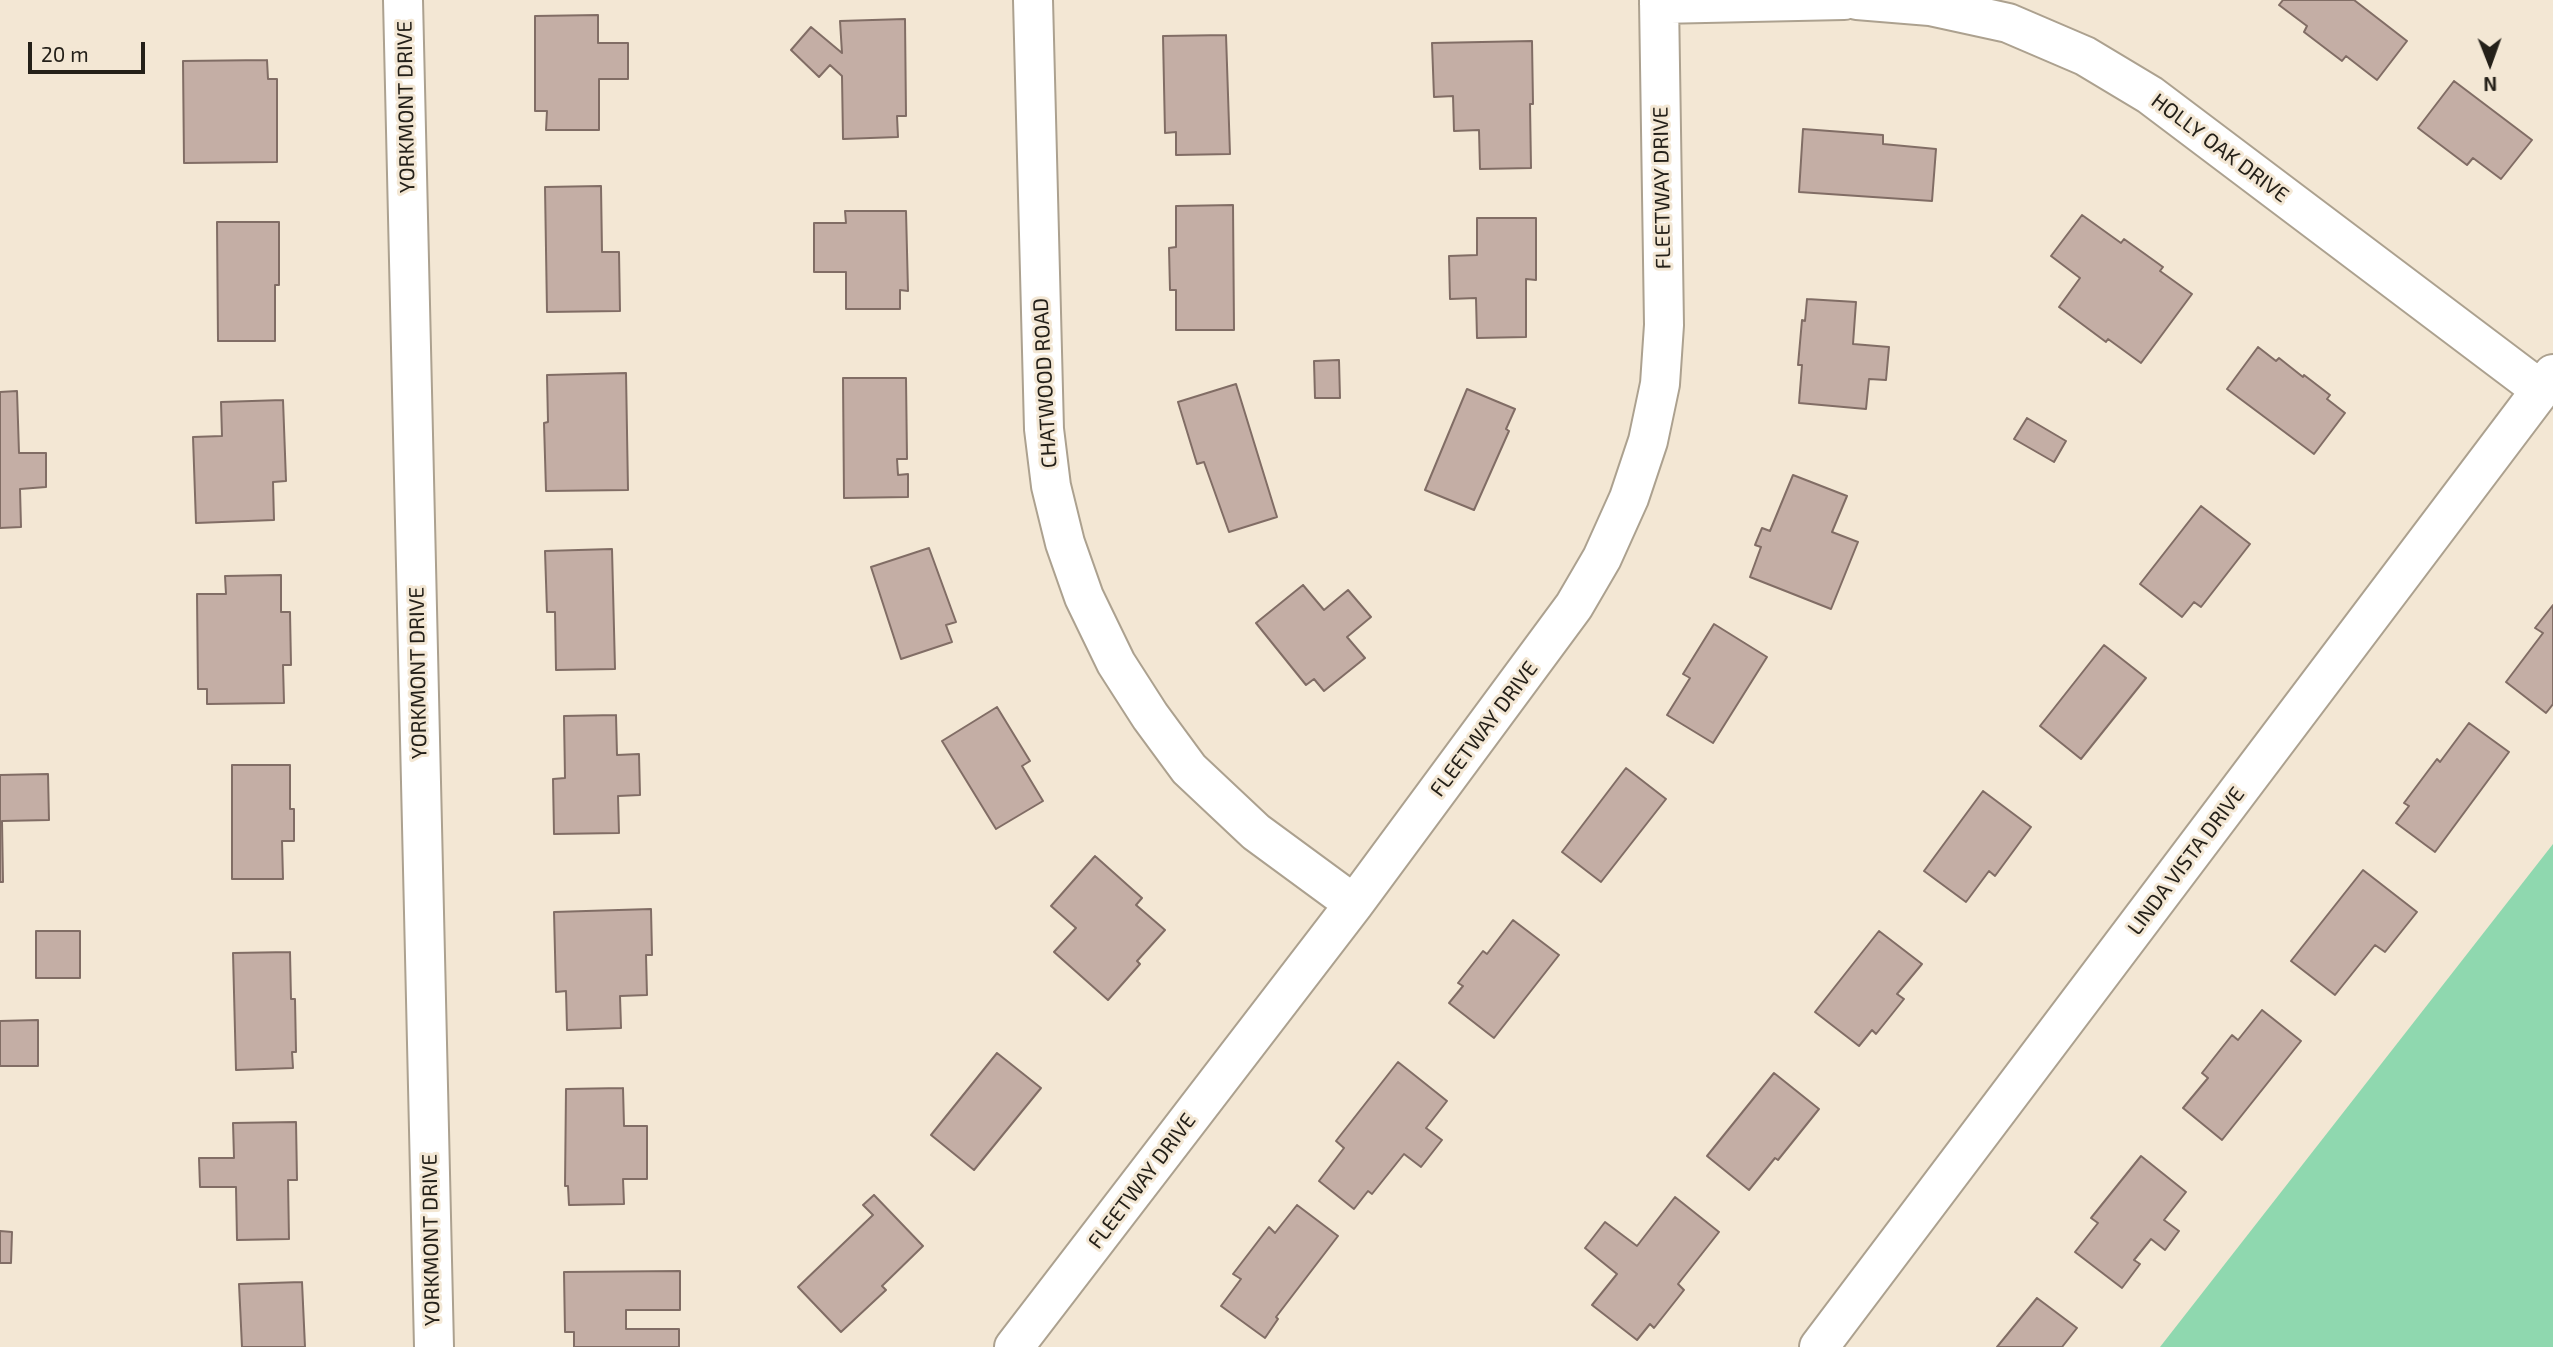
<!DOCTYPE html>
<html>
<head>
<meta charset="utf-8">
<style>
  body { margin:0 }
  #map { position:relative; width:2553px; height:1347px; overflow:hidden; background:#f3e7d4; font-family:"Exo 2",sans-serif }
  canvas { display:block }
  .north { position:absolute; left:2455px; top:28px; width:70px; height:70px; -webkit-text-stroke:5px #f3e7d4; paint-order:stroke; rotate:179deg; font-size:19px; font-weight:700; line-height:28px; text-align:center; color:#242019 }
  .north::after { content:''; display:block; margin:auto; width:24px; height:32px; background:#242019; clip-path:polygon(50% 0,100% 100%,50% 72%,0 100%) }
  .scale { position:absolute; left:28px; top:42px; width:117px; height:32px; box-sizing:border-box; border:4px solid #242019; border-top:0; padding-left:9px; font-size:21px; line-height:24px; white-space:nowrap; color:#242019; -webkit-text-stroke:5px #f3e7d4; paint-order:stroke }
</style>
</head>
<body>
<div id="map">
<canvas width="2553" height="1347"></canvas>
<div class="north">N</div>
<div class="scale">20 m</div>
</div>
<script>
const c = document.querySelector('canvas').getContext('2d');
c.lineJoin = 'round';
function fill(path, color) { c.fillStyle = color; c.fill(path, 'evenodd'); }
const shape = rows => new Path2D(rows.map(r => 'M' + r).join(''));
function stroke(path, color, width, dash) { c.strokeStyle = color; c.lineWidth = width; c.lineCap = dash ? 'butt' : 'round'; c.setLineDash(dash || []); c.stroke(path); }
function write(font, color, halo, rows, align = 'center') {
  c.font = font + ' "Exo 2",sans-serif'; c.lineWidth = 6; c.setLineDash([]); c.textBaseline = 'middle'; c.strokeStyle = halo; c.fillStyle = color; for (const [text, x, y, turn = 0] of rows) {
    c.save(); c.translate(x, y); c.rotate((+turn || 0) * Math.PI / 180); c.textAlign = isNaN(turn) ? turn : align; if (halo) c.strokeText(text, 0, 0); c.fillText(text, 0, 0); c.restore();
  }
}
fill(shape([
  [2553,844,2553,1347,2160,1347]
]), '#8fd8af');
const building = shape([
  [2283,0,2354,0,2407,41,2377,80,2346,56,2342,61,2304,32,2307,26,2279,5,2283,0],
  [598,15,598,43,628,43,628,79,599,79,599,130,546,130,547,111,535,111,535,16,598,15],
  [905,19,906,116,897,116,898,137,843,139,842,76,830,65,819,77,791,50,811,27,842,53,840,21,905,19],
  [1226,35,1230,154,1176,155,1176,132,1165,133,1163,36,1226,35],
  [1532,41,1533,104,1530,104,1531,168,1480,169,1479,130,1454,131,1453,96,1434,97,1432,43,1532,41],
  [267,60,268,79,277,79,277,162,184,163,183,61,267,60],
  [2454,81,2532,140,2501,179,2473,158,2467,165,2418,128,2454,81],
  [1803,129,1883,135,1883,144,1936,149,1932,201,1799,192,1803,129],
  [601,186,602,252,619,252,620,311,547,312,545,187,601,186],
  [1233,205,1234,330,1176,330,1176,290,1170,290,1169,248,1176,247,1176,206,1233,205],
  [845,211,906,211,908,291,900,290,900,309,846,309,846,272,814,272,814,223,846,223,845,211],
  [2082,215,2121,243,2124,239,2163,267,2160,271,2192,294,2141,363,2108,339,2106,342,2059,307,2080,278,2051,256,2082,215],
  [1477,218,1536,218,1536,280,1526,279,1526,337,1477,338,1476,298,1450,299,1449,256,1477,255,1477,218],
  [217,222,279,222,279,285,275,285,275,341,218,341,217,222],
  [1807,299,1856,302,1853,344,1889,347,1886,380,1869,379,1866,409,1799,403,1802,365,1798,365,1802,320,1805,321,1807,299],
  [2258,347,2276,361,2279,358,2303,377,2304,375,2330,395,2327,399,2345,413,2314,454,2227,389,2258,347],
  [1339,360,1340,398,1315,398,1314,361,1339,360],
  [626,373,628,490,546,491,544,423,548,422,547,375,626,373],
  [843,378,906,378,907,459,897,459,898,475,908,474,908,497,844,498,843,378],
  [1236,384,1277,517,1229,532,1204,462,1197,464,1178,402,1236,384],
  [1467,389,1515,409,1506,429,1509,431,1474,510,1425,490,1467,389],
  [17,391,19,453,46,453,46,487,20,489,21,527,0,528,0,392,17,391],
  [283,400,286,481,273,482,274,520,196,523,193,437,222,436,221,402,283,400],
  [2027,418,2066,441,2054,462,2014,439,2027,418],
  [1793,475,1847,496,1832,532,1858,542,1831,609,1750,577,1761,547,1755,545,1762,528,1770,531,1793,475],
  [2201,506,2250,544,2201,607,2194,602,2182,617,2140,584,2201,506],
  [929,548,956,622,946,625,952,642,901,659,871,567,929,548],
  [612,549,615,669,556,670,555,612,547,612,545,551,612,549],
  [281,575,281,612,290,612,291,665,283,665,284,703,207,704,207,689,198,689,197,594,226,594,225,576,281,575],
  [1303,585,1324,610,1348,590,1371,617,1347,637,1365,658,1324,691,1314,679,1306,685,1256,623,1303,585],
  [2553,605,2553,704,2546,713,2506,682,2543,633,2535,628,2553,605],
  [1714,624,1767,657,1713,743,1667,715,1690,678,1683,674,1714,624],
  [2104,645,2146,678,2081,759,2040,726,2104,645],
  [997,707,1030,761,1022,766,1043,801,996,829,942,741,997,707],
  [616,715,617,755,639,754,640,795,618,796,619,833,554,834,553,779,565,778,564,716,616,715],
  [2469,723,2509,752,2435,852,2396,823,2409,806,2404,803,2437,759,2440,762,2469,723],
  [232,765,290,765,290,809,294,809,294,841,282,841,283,879,232,879,232,765],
  [1626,768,1666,799,1601,882,1562,852,1626,768],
  [48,774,49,820,2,821,3,882,0,882,0,775,48,774],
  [1983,791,2031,827,1995,876,1989,871,1966,902,1924,871,1983,791],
  [1095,856,1142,898,1136,905,1165,930,1137,961,1140,964,1108,1000,1054,952,1076,928,1051,906,1095,856],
  [2363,870,2417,912,2385,952,2375,945,2335,995,2291,961,2363,870],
  [651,909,652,955,646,955,647,995,620,996,621,1028,567,1030,566,991,556,992,554,912,651,909],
  [1513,920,1559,955,1494,1038,1449,1003,1463,986,1458,983,1483,951,1487,954,1513,920],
  [36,931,80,931,80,978,36,978,36,931],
  [1879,931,1922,964,1897,994,1904,999,1876,1034,1872,1030,1859,1046,1815,1012,1879,931],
  [290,952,291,999,295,999,296,1052,292,1052,293,1068,236,1070,233,953,290,952],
  [2262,1010,2301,1041,2222,1140,2183,1108,2208,1078,2202,1073,2232,1035,2238,1040,2262,1010],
  [38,1020,38,1066,0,1066,0,1021,38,1020],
  [997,1053,1041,1088,974,1170,931,1135,997,1053],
  [1398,1062,1447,1101,1426,1128,1442,1140,1421,1167,1404,1154,1372,1194,1368,1191,1354,1209,1319,1181,1344,1148,1336,1141,1398,1062],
  [1774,1073,1819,1109,1778,1160,1775,1158,1749,1190,1707,1156,1774,1073],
  [623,1088,624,1126,647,1126,647,1179,623,1179,624,1204,569,1205,568,1186,565,1186,566,1089,623,1088],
  [296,1122,297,1180,288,1180,289,1239,237,1240,236,1187,200,1187,199,1158,234,1158,233,1123,296,1122],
  [2141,1156,2186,1192,2164,1220,2179,1231,2165,1250,2151,1239,2134,1260,2140,1264,2122,1288,2075,1252,2098,1223,2091,1218,2141,1156],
  [874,1195,923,1246,882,1286,886,1290,841,1332,798,1287,873,1215,863,1205,874,1195],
  [1675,1197,1719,1232,1678,1284,1684,1290,1654,1328,1650,1324,1637,1340,1592,1305,1617,1274,1585,1248,1605,1222,1637,1246,1675,1197],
  [1297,1205,1338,1236,1276,1317,1278,1319,1265,1338,1221,1306,1241,1279,1233,1274,1269,1227,1275,1233,1297,1205],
  [0,1231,12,1232,11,1263,0,1263,0,1231],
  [680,1271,680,1310,626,1310,626,1329,679,1329,679,1347,574,1347,574,1332,565,1332,564,1272,680,1271],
  [302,1282,305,1347,242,1347,239,1284,302,1282],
  [2037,1298,2077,1328,2062,1347,1997,1347,2037,1298]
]);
fill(building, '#c4aea5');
stroke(building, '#816d65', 2);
const minor = shape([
  [403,0,434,1347],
  [1033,0,1044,429,1051,486,1065,543,1084,597,1116,663,1150,716,1189,769,1256,832,1354,904],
  [1857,0,1930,6,2008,23,2085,56,2150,95,2541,390],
  [1659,4,1844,0],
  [1014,1347,1354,904,1574,606,1602,558,1629,498,1648,441,1660,384,1664,325,1659,0],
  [1819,1347,2553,374]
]);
stroke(minor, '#aca18f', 42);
stroke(minor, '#fff', 38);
write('21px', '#242019', '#f3e7d4', [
  ["YORKMONT DRIVE",406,107,-91],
  ["HOLLY OAK DRIVE",2220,148,37],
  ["FLEETWAY DRIVE",1662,188,-91],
  ["CHATWOOD ROAD",1045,383,-93],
  ["YORKMONT DRIVE",418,673,-91],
  ["FLEETWAY DRIVE",1484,729,-53],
  ["LINDA VISTA DRIVE",2186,861,-53],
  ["FLEETWAY DRIVE",1142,1181,-53],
  ["YORKMONT DRIVE",431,1240,-91]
]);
</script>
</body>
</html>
